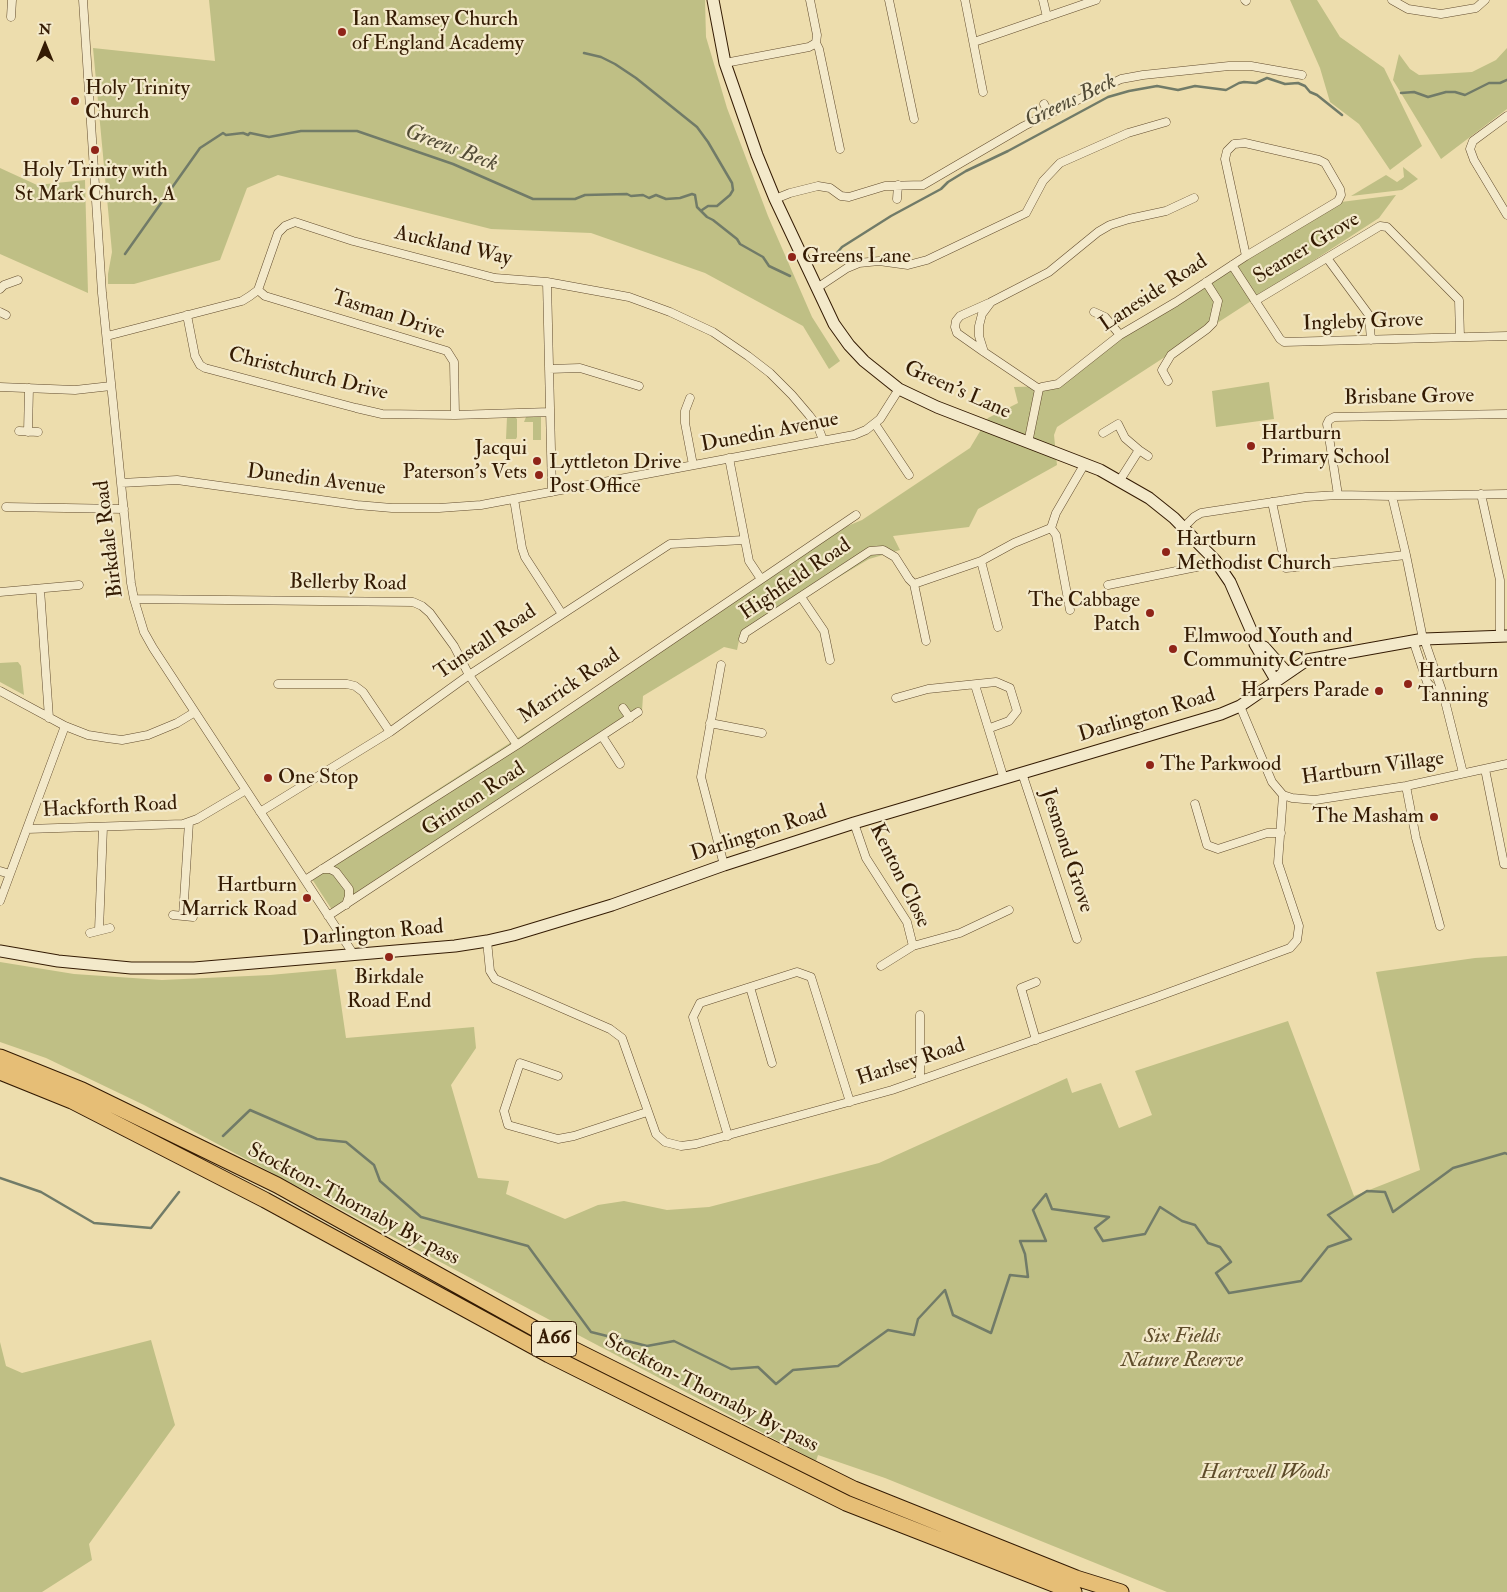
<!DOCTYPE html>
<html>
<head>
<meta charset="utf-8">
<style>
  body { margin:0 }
  #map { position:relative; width:1507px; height:1592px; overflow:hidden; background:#edddad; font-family:"IM FELL Double Pica",serif }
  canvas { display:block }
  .north { position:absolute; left:20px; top:20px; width:50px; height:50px; -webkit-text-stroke:4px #f3e9ca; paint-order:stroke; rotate:0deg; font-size:14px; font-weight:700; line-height:20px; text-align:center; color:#341b03 }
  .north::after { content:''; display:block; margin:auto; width:18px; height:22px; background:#341b03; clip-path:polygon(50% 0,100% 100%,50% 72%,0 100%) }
</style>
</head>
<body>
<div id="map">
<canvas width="1507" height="1592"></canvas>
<div class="north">N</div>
</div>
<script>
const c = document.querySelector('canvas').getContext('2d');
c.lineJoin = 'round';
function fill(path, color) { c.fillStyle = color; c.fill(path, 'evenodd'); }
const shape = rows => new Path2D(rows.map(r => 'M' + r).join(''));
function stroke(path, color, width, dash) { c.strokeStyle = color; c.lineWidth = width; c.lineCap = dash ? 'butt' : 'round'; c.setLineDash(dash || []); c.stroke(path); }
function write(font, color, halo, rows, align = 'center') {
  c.font = font + ' "IM FELL Double Pica",serif'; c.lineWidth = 4.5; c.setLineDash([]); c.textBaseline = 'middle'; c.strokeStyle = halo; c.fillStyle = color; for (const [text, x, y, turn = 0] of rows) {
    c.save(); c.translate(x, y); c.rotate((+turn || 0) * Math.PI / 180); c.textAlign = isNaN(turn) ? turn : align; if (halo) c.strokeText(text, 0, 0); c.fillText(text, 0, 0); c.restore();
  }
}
fill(shape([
  [209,0,705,0,706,37,727,108,768,216,812,317,840,361,829,369,803,326,705,273,591,233,491,229,278,175,247,188,220,260,134,284,108,284,108,274,112,252,93,48,215,61],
  [1290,0,1317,0,1340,37,1384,68,1422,146,1390,170,1359,124,1330,102,1320,68],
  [1507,48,1507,109,1441,159,1393,80,1399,54,1410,69,1419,75,1439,74,1472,72,1496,60],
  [1403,167,1418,179,1402,190,1351,196,1386,175,1397,182,1404,177],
  [0,168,37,185,85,180,88,293,0,254],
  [1396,195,1379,218,1057,427,1054,435,1057,465,978,509,969,527,893,536,900,550,869,559,740,636,737,650,724,647,643,696,642,711,336,916,308,873,845,527,862,520,970,448,988,418,1018,403,1014,387,1050,386,1051,384,1122,335,1341,202],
  [1269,382,1274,419,1216,427,1212,391],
  [507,417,515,417,517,419,517,437,516,439,506,439],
  [526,417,541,417,541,440,533,440,533,422,524,422],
  [18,662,21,666,24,695,0,682,0,663],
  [1507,956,1507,1592,1167,1592,885,1478,818,1455,816,1461,144,1105,46,1058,0,1042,0,962,74,974,162,980,270,975,336,969,346,1038,474,1027,476,1048,451,1085,478,1178,509,1181,506,1194,565,1219,598,1205,624,1201,667,1210,709,1207,879,1163,1067,1078,1072,1093,1101,1083,1119,1128,1152,1115,1135,1071,1288,1021,1354,1196,1420,1170,1376,972,1475,958],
  [151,1340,175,1425,89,1544,92,1560,42,1592,0,1592,0,1342,6,1366,22,1373]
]), '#bfbf85');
stroke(shape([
  [584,53,601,57,615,64,636,78,697,127,708,142,732,183,733,190,730,195,717,206,708,206,702,210],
  [1401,93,1414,92,1428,97,1446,92,1455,92,1465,95,1489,83,1500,83,1507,80],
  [125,254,200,148,223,133,226,135,243,133,248,135,250,133,269,137,301,131,357,131,453,164,533,199,575,199,585,195,627,194,631,196,643,195,649,198,656,195,666,199,680,198,692,194,695,195,697,207,707,217,713,220,737,239,740,244,763,257,769,266,790,276],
  [831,256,836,254,842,247,891,216,941,189,948,182,966,171,1008,151,1108,97,1129,91,1157,86,1178,90,1195,86,1226,90,1239,83,1244,82,1256,83,1267,78,1285,84,1298,83,1305,86,1310,92,1317,95,1342,115],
  [223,1136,250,1110,317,1139,346,1142,374,1165,380,1181,421,1217,528,1246,591,1332,647,1346,674,1341,731,1369,758,1367,776,1384,793,1370,838,1366,888,1330,914,1335,918,1319,945,1290,953,1315,991,1333,1010,1275,1028,1277,1025,1254,1020,1241,1046,1241,1033,1210,1046,1194,1052,1209,1109,1217,1095,1228,1103,1241,1145,1234,1160,1207,1182,1221,1195,1225,1208,1243,1220,1247,1231,1262,1216,1273,1229,1293,1301,1281,1328,1247,1351,1239,1328,1215,1367,1191,1385,1192,1393,1212,1453,1168,1505,1153,1507,1154],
  [0,1178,41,1192,94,1223,151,1228,179,1192]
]), '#717b68', 2.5);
const street = shape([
  [83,0,102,293,131,583,134,599,144,632,153,648,354,955],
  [810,0,817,35,816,43,819,49,840,149],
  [889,0,914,119],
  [965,0,983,92],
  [1043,0,1047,17],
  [1245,0,1246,1],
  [1392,0,1408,9,1441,14,1476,8,1485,0],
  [11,17,12,0],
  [974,42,1096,0],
  [725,63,809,47,816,43],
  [1044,104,1049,114],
  [1507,116,1473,141,1470,149,1474,160,1507,215],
  [775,199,790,193,818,186,830,188,841,196,849,197,885,186,923,185,1024,126,1121,79,1143,75,1229,66,1251,66,1302,75],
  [897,199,898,185],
  [1327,258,1369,315,1371,340],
  [1232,265,1280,339,1284,342,1507,336],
  [547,282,552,492],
  [817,288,847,268,859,263,879,261,908,265,927,260,1026,213,1043,181,1060,163,1128,133,1166,122],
  [0,289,4,285,18,280],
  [258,290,265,296,447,351,454,362,455,415],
  [1255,301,1380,226,1387,227,1459,300,1460,337],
  [0,312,6,315],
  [1094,312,1105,317,1120,335],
  [187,315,195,356,200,365,205,368,356,408,382,414,455,415,550,412],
  [107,336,242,301,250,296,258,290,278,233,285,226,295,222,353,241,495,278,547,282,629,297,670,312,713,332,748,356,770,373,792,395,809,415,818,427,823,440],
  [984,352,957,333,955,327,956,321,960,316,989,303],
  [549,369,580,368,639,386],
  [1168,381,1162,370,1171,355,1207,329,1213,323,1218,301,1206,282],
  [0,387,75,390,111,386],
  [1039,389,984,352,979,336,979,326,982,314,991,302,1049,272,1098,232,1110,225,1129,219,1166,211,1194,198],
  [690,398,685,411,685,423,693,465],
  [875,424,909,475],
  [19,431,38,432],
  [28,432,29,388],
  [1103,433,1118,424,1125,438,1139,450,1120,480],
  [1028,443,1039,389,1042,387,1058,384,1120,335,1176,302,1246,256,1338,201,1341,195,1340,189,1325,163,1319,160,1245,143,1234,144,1227,151,1225,159,1246,256],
  [1139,450,1148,456],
  [729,458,749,561,761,579],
  [121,483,177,480,357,505,392,508,439,508,481,505,854,435,866,430,880,419,899,389],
  [1481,494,1500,580,1500,637],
  [1338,495,1327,424,1329,420,1334,417,1507,414],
  [1392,496,1406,555,1423,639],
  [514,499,522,548,525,557,562,614],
  [1272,502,1286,568,1406,555],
  [6,507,124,509],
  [1051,528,1056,535,1070,610],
  [1183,528,1194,517,1201,513,1306,497,1338,495,1392,496,1507,494],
  [981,561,998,627],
  [914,584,981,561,1014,543,1051,528,1056,513,1084,465],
  [914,584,926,641],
  [1108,585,1206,565,1215,560],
  [40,589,49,718],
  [0,592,79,585],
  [801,597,824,631,830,660],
  [134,599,413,602,422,606,430,613,454,646,469,675,517,745],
  [743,639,745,633,870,551,883,550,895,557,909,579,914,584],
  [1424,639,1444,697,1463,773],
  [1413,640,1427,682,1433,689,1444,697],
  [721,665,701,777,724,865],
  [278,684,347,684,355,686,363,692,390,732],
  [975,685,1004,779],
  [0,691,65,726,88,735,107,738,122,740,148,735,177,723,195,712],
  [896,698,928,689,996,682,1010,688,1017,711,1009,721,990,728],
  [1240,706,1272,782,1283,795,1292,798,1315,800,1406,786,1507,764],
  [623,708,630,718],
  [710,723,762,733],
  [602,736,620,764],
  [1485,769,1504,864,1507,864],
  [1022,773,1077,939],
  [1406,786,1416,838,1440,926],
  [1195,804,1207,845,1218,849,1267,833,1281,833],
  [260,812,390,732,469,675,670,544,744,540],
  [854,823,866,858,907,922,913,946,960,933,1009,910],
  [27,829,183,824,197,819,246,790],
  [322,869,330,869,336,872,349,889,349,896,346,905],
  [0,871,10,874],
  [305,880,517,745,856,515],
  [0,901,65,726],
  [173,915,193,917],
  [183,916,189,822],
  [328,916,638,712],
  [99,930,103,827],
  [90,933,110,928],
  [487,941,490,971,495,979,610,1029,622,1038,656,1134,665,1142,681,1146,696,1144,892,1090,1154,998,1290,948,1297,940,1299,926,1278,863,1283,795],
  [881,966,913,946],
  [750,987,772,1063],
  [1036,1040,1021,988,1036,982],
  [558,1076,520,1063,504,1111,508,1125,558,1139,574,1136,647,1112],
  [920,1080,920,1015],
  [728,1136,693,1017,700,1003,797,972,811,977,850,1102]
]);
const secondary = shape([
  [713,0,725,63,757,155,775,199,817,288,834,324,849,345,864,361,899,389,937,407,1100,470,1149,498,1174,518,1201,546,1215,560,1230,582,1254,637,1255,644,1276,680],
  [1264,647,1287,673],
  [0,951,58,961,131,968,194,968,455,946,487,941,513,935,612,905,724,865,854,823,1221,714,1240,706,1307,660,1424,639,1507,636]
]);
const highway = shape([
  [0,1057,82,1090,277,1185,557,1341,854,1489,1076,1578,1121,1592],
  [0,1072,72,1101,265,1200,549,1355,846,1503,1074,1592]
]);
stroke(street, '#624c2e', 9);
stroke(secondary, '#341b03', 13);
stroke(highway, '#341b03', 17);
stroke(street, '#f3e9ca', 8);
stroke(secondary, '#f3e9ca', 11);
stroke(highway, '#e6be76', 15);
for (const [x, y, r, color] of [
  [342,32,5,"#8f2418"],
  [75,101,5,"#8f2418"],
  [95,150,5,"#8f2418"],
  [792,257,5,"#8f2418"],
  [1251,446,5,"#8f2418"],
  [537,461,5,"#8f2418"],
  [539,475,5,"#8f2418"],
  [1166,552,5,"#8f2418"],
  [1150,613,5,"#8f2418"],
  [1173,649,5,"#8f2418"],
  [1408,684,5,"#8f2418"],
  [1379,691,5,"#8f2418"],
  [1150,765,5,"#8f2418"],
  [268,778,5,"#8f2418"],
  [1434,817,5,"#8f2418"],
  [307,898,5,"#8f2418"],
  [389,957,5,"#8f2418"]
]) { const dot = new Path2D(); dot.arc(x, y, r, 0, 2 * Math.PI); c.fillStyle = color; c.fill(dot); stroke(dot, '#f3e9ca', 2); }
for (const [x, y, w] of [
  [554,1339,45]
]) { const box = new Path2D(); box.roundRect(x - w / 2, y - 17.5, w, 35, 4); c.fillStyle = '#f3e9ca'; c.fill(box); stroke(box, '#341b03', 1); }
write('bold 20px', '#341b03', null, [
  ["A66",554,1339]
]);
write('21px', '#341b03', '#f3e9ca', [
  ["Ian Ramsey Church",352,20],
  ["of England Academy",352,44],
  ["Holy Trinity",85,89],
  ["Church",85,113],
  ["Holy Trinity with",95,171,"center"],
  ["St Mark Church, A",95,195,"center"],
  ["Greens Lane",802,257],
  ["Hartburn",1261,434],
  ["Primary School",1261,458],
  ["Jacqui",527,449,"right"],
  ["Paterson’s Vets",527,473,"right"],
  ["Lyttleton Drive",549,463],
  ["Post Office",549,487],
  ["Hartburn",1176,540],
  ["Methodist Church",1176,564],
  ["The Cabbage",1140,601,"right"],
  ["Patch",1140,625,"right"],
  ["Elmwood Youth and",1183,637],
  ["Community Centre",1183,661],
  ["Hartburn",1418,672],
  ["Tanning",1418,696],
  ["Harpers Parade",1369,691,"right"],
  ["The Parkwood",1160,765],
  ["One Stop",278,778],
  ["The Masham",1424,817,"right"],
  ["Hartburn",297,886,"right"],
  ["Marrick Road",297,910,"right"],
  ["Birkdale",389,978,"center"],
  ["Road End",389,1002,"center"]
], 'left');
write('21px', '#341b03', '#f3e9ca', [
  ["Auckland Way",453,247,13],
  ["Seamer Grove",1307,249,-31],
  ["Laneside Road",1154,294,-33],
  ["Tasman Drive",388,316,18],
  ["Ingleby Grove",1363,323,-2],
  ["Christchurch Drive",308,375,14],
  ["Green's Lane",957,391,24],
  ["Brisbane Grove",1409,398,-1],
  ["Dunedin Avenue",770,433,-11],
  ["Dunedin Avenue",316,481,7],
  ["Birkdale Road",110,539,-97],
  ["Highfield Road",796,580,-34],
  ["Bellerby Road",348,584,1],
  ["Tunstall Road",486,643,-34],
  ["Marrick Road",570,687,-34],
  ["Darlington Road",1147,716,-17],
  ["Hartburn Village",1373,769,-8],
  ["Grinton Road",474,800,-33],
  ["Hackforth Road",110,808,-3],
  ["Darlington Road",759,834,-18],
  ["Jesmond Grove",1066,851,72],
  ["Kenton Close",899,876,64],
  ["Darlington Road",373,934,-5],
  ["Harlsey Road",911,1063,-18],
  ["Stockton-Thornaby By-pass",353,1205,28],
  ["Stockton-Thornaby By-pass",711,1394,27]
]);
write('italic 21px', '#5e4c2a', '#f3e9ca', [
  ["Six Fields",1182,1337],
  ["Nature Reserve",1182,1361],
  ["Hartwell Woods",1265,1473]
]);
write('italic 22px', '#524b36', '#f3e9ca', [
  ["Greens Beck",1071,102,-25],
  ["Greens Beck",451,149,21]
]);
</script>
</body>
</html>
